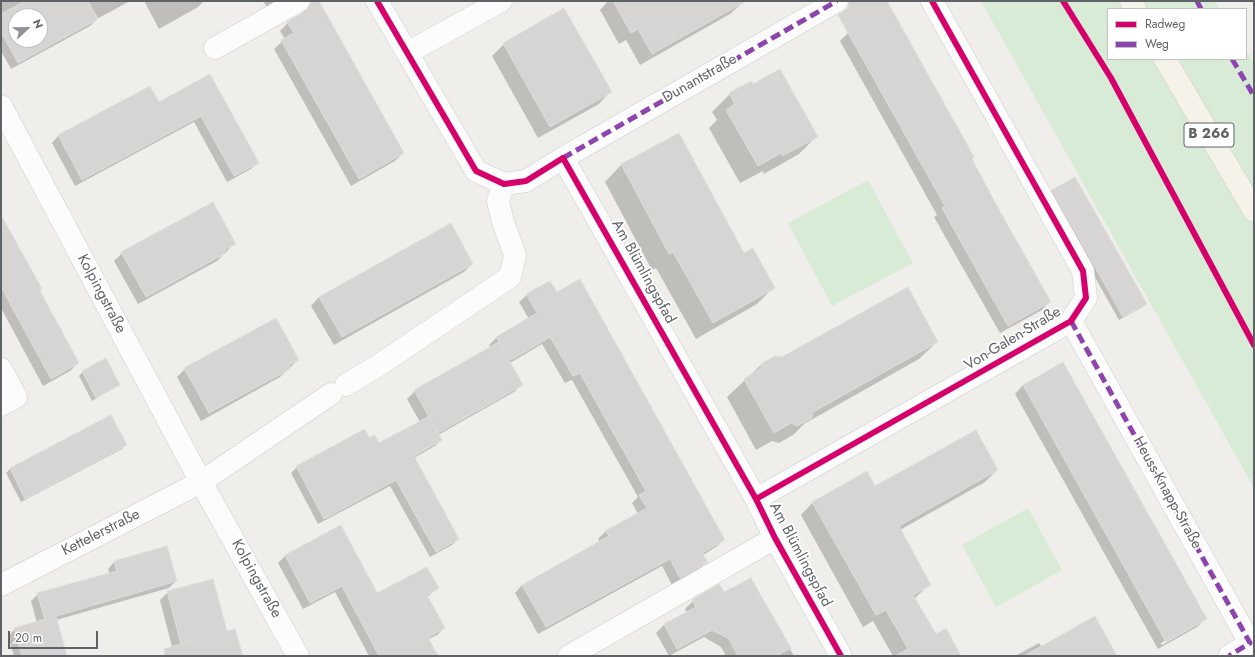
<!DOCTYPE html>
<html>
<head>
<meta charset="utf-8">
<style>
  body { margin:0 }
  #map { position:relative; width:1255px; height:657px; overflow:hidden; background:#efeeea; font-family:Jost,sans-serif }
  canvas { display:block }
  .frame { position:absolute; inset:0; border:2px solid #5f6368; pointer-events:none }
  .legend { position:absolute; left:1107px; top:8px; width:140px; height:52px; box-sizing:border-box; background:#fff; border:1px solid #bfc1c3; margin:0; padding:5px 7px; list-style:none; font-size:12px; color:#5f6368 }
  .legend li { display:flex; align-items:center; gap:8px; height:20px }
  .legend b { width:20px; border:1px solid #bfc1c3 }
  .north { position:absolute; left:8px; top:8px; width:40px; height:40px; box-sizing:border-box; background:#fff; border:1px solid #bfc1c3; border-radius:50%; rotate:68deg; font-size:11px; font-weight:700; line-height:16px; text-align:center; color:#5f6368 }
  .north::after { content:''; display:block; margin:auto; width:14px; height:18px; background:#919496; clip-path:polygon(50% 0,100% 100%,50% 72%,0 100%) }
  .scale { position:absolute; left:8px; top:631px; width:90px; height:18px; box-sizing:border-box; border:2px solid #5f6368; border-top:0; padding-left:5px; font-size:12px; line-height:14px; white-space:nowrap; color:#5f6368; -webkit-text-stroke:3px #fff; paint-order:stroke }
</style>
</head>
<body>
<div id="map">
<canvas width="1255" height="657"></canvas>
<div class="frame"></div>
<ul class="legend">
<li><b style="height:5px;background:#d6006c"></b>Radweg</li>
<li><b style="height:5px;background:#8e44ad"></b>Weg</li>
</ul>
<div class="north">N</div>
<div class="scale">20 m</div>
</div>
<script>
const c = document.querySelector('canvas').getContext('2d');
c.lineJoin = 'round';
function fill(path, color) { c.fillStyle = color; c.fill(path, 'evenodd'); }
const shape = rows => new Path2D(rows.map(r => 'M' + r).join(''));
function stroke(path, color, width, dash) { c.strokeStyle = color; c.lineWidth = width; c.lineCap = dash ? 'butt' : 'round'; c.setLineDash(dash || []); c.stroke(path); }
function write(font, color, halo, rows, align = 'center') {
  c.font = font + ' Jost,sans-serif'; c.lineWidth = 3.5; c.setLineDash([]); c.textBaseline = 'middle'; c.strokeStyle = halo; c.fillStyle = color; for (const [text, x, y, turn = 0] of rows) {
    c.save(); c.translate(x, y); c.rotate((+turn || 0) * Math.PI / 180); c.textAlign = isNaN(turn) ? turn : align; if (halo) c.strokeText(text, 0, 0); c.fillText(text, 0, 0); c.restore();
  }
}
fill(shape([
  [981,1,1215,1,1220,9,1108,9,1108,59,1246,59,1246,50,1254,63,1254,488],
  [868,180,913,263,832,306,788,223],
  [1028,508,1062,570,996,607,962,545]
]), '#d8ebd6');
fill(shape([
  [1,1,130,1,97,19,90,26,11,69,1,51],
  [16,16,40,16,40,40,16,40],
  [144,1,204,1,198,7,159,29],
  [263,1,280,1,267,7],
  [300,1,318,1,403,153,395,161,351,186,274,49,285,39,280,31,288,23,303,13,304,10],
  [608,1,741,1,742,3,730,14,640,65,626,40,619,44,600,10],
  [848,33,971,159,1050,301,1042,310,1000,333,947,240,934,217,937,215,840,41],
  [504,44,610,92,599,104,538,138,492,56],
  [210,75,258,163,251,169,227,182,194,122,75,186,52,143,58,136,149,87,158,103],
  [753,86,817,136,799,154,764,174,763,171,740,183,709,128,717,120,712,112,730,94],
  [678,134,743,254,774,287,757,304,696,339,656,268,652,270,605,182,621,165],
  [1052,190,1145,304,1141,308,1119,320,1048,194],
  [1,240,39,291,78,363,70,371,43,386,1,308],
  [235,243,217,261,138,304,114,261,122,253],
  [472,264,464,272,334,345,311,306,319,297],
  [527,295,724,540,716,547,703,555,706,562,699,570,672,585,662,566,538,634,515,593,522,585,600,542,598,539,606,531,638,514,632,503,638,497,572,380,565,383,542,344,510,363,522,384,514,392,438,435,441,440,435,446,414,458,458,539,452,545,430,557,390,486,318,524,291,473,297,467,369,440,379,445,420,422,407,399,415,391,491,348,489,345,497,337,529,319,519,302],
  [937,342,919,359,804,424,793,435,779,443,772,441,756,450,727,397,763,363,782,358],
  [298,360,280,377,201,421,177,377,185,369],
  [83,372,119,385,92,401,79,376],
  [1023,385,1205,619,1197,627,1158,649,1015,394],
  [1197,623,1197,625,1162,645,1161,643],
  [111,416,126,445,122,449,21,502,6,473,10,469],
  [997,470,985,482,900,530,930,584,914,599,935,635,960,656,893,656,873,621,863,627,801,515,813,502,875,487],
  [285,556,377,595,438,588,427,597,444,628,437,635,428,639,437,656,369,656,335,592,303,609,278,563],
  [114,562,176,581,169,588,56,620,66,656,14,656,8,636,15,629,37,623,31,601,38,594,110,574,108,569],
  [751,579,794,656,726,656,721,647,704,637,669,656,656,633,664,625,687,613,685,609,693,601,723,594],
  [168,592,227,632,242,656,184,656,173,651,160,600],
  [1039,643,1042,647,1116,656,1015,656]
]), '#0003');
const building = shape([
  [25,1,88,1,98,19,18,63,1,32,1,14,25,1],
  [16,16,40,16,40,40,16,40,16,16],
  [311,1,319,1,404,153,359,179,281,40,294,33,287,22,305,12,310,7,311,1],
  [613,1,746,1,652,54,638,29,631,33,613,1],
  [849,1,887,1,974,157,972,159,998,208,1051,302,1008,326,942,208,945,206,838,15,848,8,849,1],
  [564,8,612,92,550,127,503,43,564,8],
  [780,69,818,137,782,156,781,153,758,166,726,110,735,104,729,93,751,81,753,84,780,69],
  [210,74,259,163,234,176,201,116,82,180,58,135,150,86,159,102,210,74],
  [679,133,744,253,753,248,775,288,713,323,673,252,669,254,621,164,679,133],
  [1075,177,1147,304,1123,317,1052,190,1075,177],
  [213,202,236,244,224,250,226,253,146,297,121,252,213,202],
  [1,215,42,289,40,291,79,363,51,379,1,287,1,215],
  [451,223,473,264,342,337,319,297,451,223],
  [580,279,725,540,702,553,708,562,680,578,670,559,546,627,522,585,609,536,605,531,647,508,639,495,646,491,606,420,580,373,573,376,550,337,511,360,496,337,537,313,526,294,550,281,557,292,580,279],
  [908,287,938,342,813,412,812,418,797,426,791,423,774,433,744,379,761,368,762,363,775,356,782,357,908,287],
  [276,318,299,360,288,366,290,369,209,413,184,368,276,318],
  [499,342,523,385,438,433,414,390,499,342],
  [106,358,120,385,96,398,82,371,106,358],
  [1063,362,1207,619,1166,642,1023,385,1063,362],
  [111,415,127,445,25,499,10,468,111,415],
  [428,417,442,440,414,456,459,539,436,552,396,480,324,519,296,466,365,429,369,438,375,435,379,443,428,417],
  [976,430,998,470,899,526,931,585,913,595,936,634,946,628,961,656,895,656,908,649,886,610,876,615,812,502,867,471,875,486,976,430],
  [341,525,377,593,427,567,439,588,427,595,445,628,428,637,438,656,379,656,342,586,310,603,285,555,341,525],
  [167,546,177,581,56,616,67,656,22,656,14,628,45,619,37,593,117,571,114,561,167,546],
  [751,578,791,648,776,656,738,656,729,639,712,630,677,649,664,624,696,607,692,600,719,584,724,592,751,578],
  [213,579,227,631,235,629,243,656,165,656,164,649,190,641,181,644,167,591,213,579],
  [1095,616,1117,656,1024,656,1095,616]
]);
fill(building, '#d6d5d3');
stroke(building, '#deddd9', 1);
const minor = shape([
  [377,1,476,171,504,184,526,181,563,158,756,499,775,538,841,656],
  [215,48,299,1],
  [407,53,501,1],
  [1,106,201,482,298,656],
  [563,158,837,1],
  [1071,321,1250,643,1229,656],
  [1,369,16,397,1,405],
  [346,385,379,365,510,277,515,255,503,222,498,201,504,184],
  [756,499,1071,321,1086,298,1083,271,932,1],
  [1,585,201,482,331,394],
  [569,656,775,538]
]);
const major = shape([
  [1131,1,1135,9],
  [1165,59,1254,211]
]);
stroke(minor, '#cbcccc', 23);
stroke(major, '#d7ceb8', 23);
stroke(minor, '#fdfcfc', 22);
stroke(major, '#f4f2e9', 22);
stroke(shape([
  [1197,1,1201,9],
  [1232,59,1254,96],
  [563,158,837,1],
  [1071,321,1250,643,1229,656]
]), '#8e44ad', 5, [10, 5]);
stroke(shape([
  [377,1,476,171,504,184,526,181,563,158,756,499,775,538,841,656],
  [1063,1,1111,78,1254,345],
  [756,499,1071,321,1086,298,1083,271,932,1]
]), '#d6006c', 6);
for (const [x, y, w] of [
  [1209,135,50]
]) { const box = new Path2D(); box.roundRect(x - w / 2, y - 12, w, 24, 3); c.fillStyle = '#fff'; c.fill(box); stroke(box, '#5f6368', 1); }
write('bold 14px', '#5f6368', null, [
  ["B 266",1209,135]
]);
write('15px', '#5f6368', '#fff', [
  ["Dunantstraße",700,79,-30],
  ["Am Blümlingspfad",643,272,61],
  ["Kolpingstraße",101,294,62],
  ["Von-Galen-Straße",1013,339,-31],
  ["Heuss-Knapp-Straße",1167,493,61],
  ["Kettelerstraße",101,533,-27],
  ["Am Blümlingspfad",800,555,62],
  ["Kolpingstraße",256,579,61]
]);
</script>
</body>
</html>
